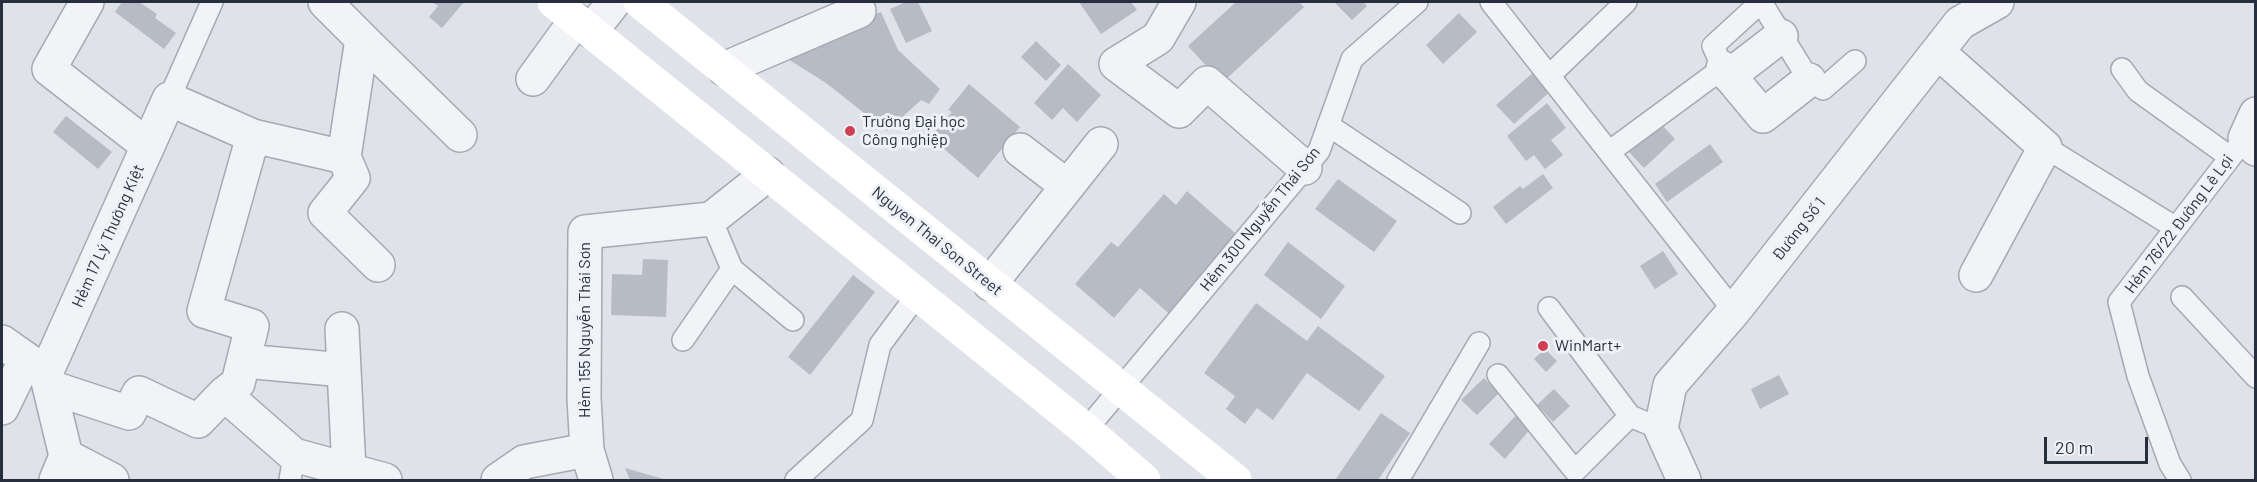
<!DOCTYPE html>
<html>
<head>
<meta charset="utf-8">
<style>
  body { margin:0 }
  #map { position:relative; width:2257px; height:482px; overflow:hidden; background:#dfe2e8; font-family:Barlow,sans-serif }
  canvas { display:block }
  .frame { position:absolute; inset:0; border:3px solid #272f3f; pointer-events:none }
  .scale { position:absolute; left:2044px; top:437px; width:104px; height:27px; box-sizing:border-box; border:3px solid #272f3f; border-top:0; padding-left:8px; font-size:18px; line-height:21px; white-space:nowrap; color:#272f3f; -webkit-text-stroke:4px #eef1f6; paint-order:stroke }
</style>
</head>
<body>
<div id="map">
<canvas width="2257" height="482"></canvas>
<div class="frame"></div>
<div class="scale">20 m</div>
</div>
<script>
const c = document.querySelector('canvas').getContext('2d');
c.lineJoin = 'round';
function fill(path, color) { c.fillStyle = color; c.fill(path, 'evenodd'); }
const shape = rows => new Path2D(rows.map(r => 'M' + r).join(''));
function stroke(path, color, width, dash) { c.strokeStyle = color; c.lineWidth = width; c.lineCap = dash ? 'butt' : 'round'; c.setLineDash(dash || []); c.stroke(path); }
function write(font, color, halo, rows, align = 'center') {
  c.font = font + ' Barlow,sans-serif'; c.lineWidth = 6; c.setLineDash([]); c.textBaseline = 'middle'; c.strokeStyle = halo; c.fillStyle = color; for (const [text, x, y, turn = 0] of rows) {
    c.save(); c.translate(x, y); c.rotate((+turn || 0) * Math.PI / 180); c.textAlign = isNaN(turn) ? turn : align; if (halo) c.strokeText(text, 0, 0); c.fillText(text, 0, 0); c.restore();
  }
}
fill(shape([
  [122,2,139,2,157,14,155,18,176,33,164,49,115,12],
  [432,2,464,2,442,28,429,17,438,6],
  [906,2,918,2,932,31,906,43,890,9],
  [1079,2,1131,2,1137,10,1101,34],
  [1236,2,1299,2,1304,7,1222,83,1188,46],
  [1334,2,1363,2,1367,6,1352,20],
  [881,12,898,50,940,89,929,104,921,100,887,131,826,83,780,54],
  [1459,13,1477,32,1443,64,1426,45],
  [1036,41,1061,65,1046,81,1021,57],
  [1068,64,1101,95,1077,122,1063,108,1052,120,1034,103],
  [1536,70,1553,89,1514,124,1496,105],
  [969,84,1020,127,978,178,930,137,952,112,948,110],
  [1547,103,1566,128,1551,140,1563,155,1545,169,1534,155,1526,161,1507,136],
  [66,116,112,152,98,169,53,132],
  [1660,123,1675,139,1644,168,1629,152],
  [1710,144,1723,162,1667,202,1655,184],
  [1543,174,1553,188,1506,224,1493,207,1520,186,1523,189],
  [1338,179,1397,221,1374,252,1315,209],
  [1187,191,1243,240,1175,319,1140,288,1114,318,1075,284,1111,242,1118,247,1164,194,1176,205],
  [1288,242,1345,286,1321,319,1264,275],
  [1663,251,1678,274,1655,289,1640,266],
  [643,259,668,260,666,317,611,315,612,274,642,275],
  [853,275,875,292,810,375,788,357],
  [1256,303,1307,341,1318,326,1385,376,1359,411,1307,373,1273,420,1257,408,1245,424,1226,409,1235,396,1204,373],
  [1545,349,1557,361,1546,372,1534,359],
  [1779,375,1789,394,1760,409,1751,389],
  [1484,378,1499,393,1477,415,1461,400],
  [1554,389,1570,406,1553,422,1537,405],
  [1522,409,1532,427,1505,459,1489,444],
  [1381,413,1410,433,1378,480,1335,480],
  [625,468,667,480,630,480]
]), '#b6bbc5');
const lane = shape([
  [1491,2,1734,311],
  [1761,2,1809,80,1823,89,1855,61],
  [2122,69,2138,91,2230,157],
  [1549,76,1626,2],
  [169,99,212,2],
  [1328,125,1460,213],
  [2045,147,2176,228],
  [1609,152,1723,68,1713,46,1761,2],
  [711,219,732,269,793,320],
  [2182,297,2256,377],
  [1549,308,1630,416,1661,429],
  [683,340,732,269],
  [1498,375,1575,471,1630,416],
  [1086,430,1319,151,1352,59,1417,2],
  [290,480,294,455],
  [796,480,862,420,880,345,917,295],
  [1398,480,1479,343],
  [2180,480,2170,464,2138,376,2119,302,2245,138]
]);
const street = shape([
  [87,2,49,69,148,146],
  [1179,2,1158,38,1116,64,1179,111,1207,83,1305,168],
  [591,31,614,2],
  [362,39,460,135],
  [1939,53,2045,147,1976,275],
  [1723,68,1763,116,1809,80],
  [724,69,859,11],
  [1729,76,1781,36],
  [533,79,576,20],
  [2256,114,2245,138,2256,149],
  [1020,150,1067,186],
  [344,157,353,178,325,213,378,265],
  [990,284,1101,144],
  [342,329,349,470],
  [2,342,46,373,66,456,56,480],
  [244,361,344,370],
  [46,373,169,99,253,136,344,157,362,39,325,2],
  [50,387,129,413,139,393,198,421,224,394,294,455,385,480],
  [224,394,238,383,252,326,204,311,253,136],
  [2,408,26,359],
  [66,456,112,480],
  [498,480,524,462,587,450],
  [596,480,587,450,584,398,585,232,711,219,768,174],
  [1684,480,1661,429,1670,385,1734,311,1960,23,1997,2]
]);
stroke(lane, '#a4a9b2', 24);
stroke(street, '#a4a9b2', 36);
stroke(lane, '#f1f3f6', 21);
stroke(street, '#f1f3f6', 33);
stroke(shape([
  [554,2,1086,430,1144,480],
  [640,2,1235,480]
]), '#fff', 33);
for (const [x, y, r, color] of [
  [850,131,6,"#cf4152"],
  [1543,346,6,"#cf4152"]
]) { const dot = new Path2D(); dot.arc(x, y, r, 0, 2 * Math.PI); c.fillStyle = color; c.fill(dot); stroke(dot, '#eef1f6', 2); }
write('16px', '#272f3f', '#eef1f6', [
  ["Trường Đại học",862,122],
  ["Công nghiệp",862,140],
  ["WinMart+",1555,346]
], 'left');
write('16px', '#272f3f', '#eef1f6', [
  ["Hẻm 300 Nguyễn Thái Sơn",1260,219,-51],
  ["Hẻm 76/22 Đường Lê Lợi",2179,224,-53],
  ["Đường Số 1",1799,229,-52],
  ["Hẻm 17 Lý Thường Kiệt",108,236,-66],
  ["Nguyen Thai Son Street",937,241,39],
  ["Hẻm 155 Nguyễn Thái Sơn",585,330,-90]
]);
</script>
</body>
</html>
